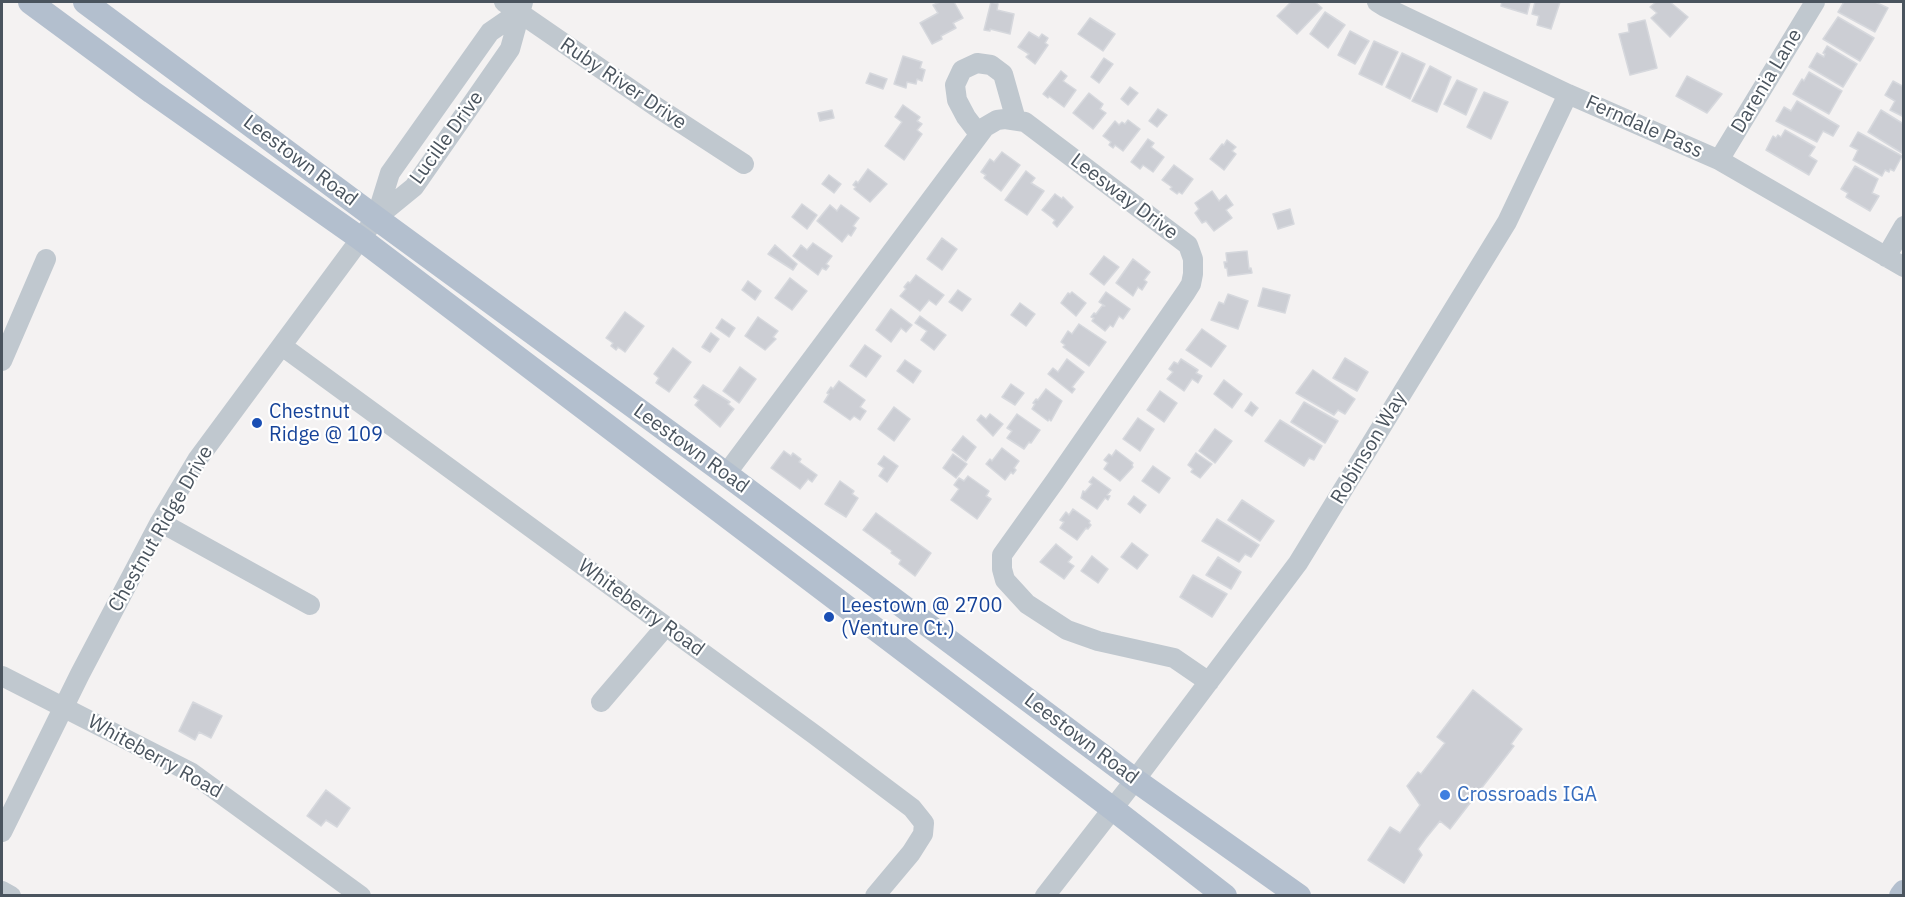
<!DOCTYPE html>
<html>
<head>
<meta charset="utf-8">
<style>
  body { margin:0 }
  #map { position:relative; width:1905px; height:897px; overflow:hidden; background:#f4f2f2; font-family:"IBM Plex Sans",sans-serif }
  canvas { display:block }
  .frame { position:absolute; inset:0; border:3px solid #4a545e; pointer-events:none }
</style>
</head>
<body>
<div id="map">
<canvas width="1905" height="897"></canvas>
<div class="frame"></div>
</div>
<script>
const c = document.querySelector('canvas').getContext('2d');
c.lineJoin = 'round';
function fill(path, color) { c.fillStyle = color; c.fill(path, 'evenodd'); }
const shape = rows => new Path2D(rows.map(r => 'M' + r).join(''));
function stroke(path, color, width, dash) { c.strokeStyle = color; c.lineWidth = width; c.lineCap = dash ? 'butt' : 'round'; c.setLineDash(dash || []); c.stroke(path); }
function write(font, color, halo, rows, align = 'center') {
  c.font = font + ' "IBM Plex Sans",sans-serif'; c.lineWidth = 4.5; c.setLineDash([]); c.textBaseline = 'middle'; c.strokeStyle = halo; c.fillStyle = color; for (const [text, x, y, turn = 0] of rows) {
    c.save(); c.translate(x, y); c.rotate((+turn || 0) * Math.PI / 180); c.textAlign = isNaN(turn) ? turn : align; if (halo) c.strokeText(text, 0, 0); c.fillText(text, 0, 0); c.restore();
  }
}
const building = shape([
  [940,2,954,2,963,18,953,23,956,28,941,36,942,39,932,44,920,23,938,13,933,5,940,2],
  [991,2,998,4,997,10,1014,14,1010,34,990,29,990,31,984,30,991,2],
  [1291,2,1315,2,1322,8,1297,34,1277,16,1291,2],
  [1502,2,1530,2,1527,14,1501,6,1502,2],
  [1535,2,1560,2,1551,29,1537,25,1539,16,1532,14,1535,2],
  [1656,2,1670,2,1688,17,1670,37,1651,18,1657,13,1650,7,1656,2],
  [1844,2,1875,2,1888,8,1875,32,1838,12,1844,2],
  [1325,12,1345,25,1328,48,1310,34,1325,12],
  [1838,17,1874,38,1860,61,1823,39,1838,17],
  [1090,18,1115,34,1103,51,1078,34,1090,18],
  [1645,20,1657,68,1630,75,1619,34,1629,32,1628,24,1645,20],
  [1350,31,1369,41,1355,64,1338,55,1350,31],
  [1029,32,1039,38,1042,34,1048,38,1045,43,1048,45,1035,64,1026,57,1029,54,1018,47,1029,32],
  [1374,41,1398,52,1382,85,1359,74,1374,41],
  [1827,46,1857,64,1843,87,1809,67,1817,53,1824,57,1825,54,1823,53,1827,46],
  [1402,53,1425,64,1410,99,1386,87,1402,53],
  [903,56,922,62,920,68,925,70,922,81,917,79,916,84,907,82,906,88,894,84,903,56],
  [1104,58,1113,64,1099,83,1091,77,1104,58],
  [1430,66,1451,77,1437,112,1412,101,1430,66],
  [1061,71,1067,76,1063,81,1076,90,1064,107,1049,96,1048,98,1043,94,1061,71],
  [1809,72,1842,91,1829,114,1793,94,1802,79,1804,81,1809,72],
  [870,73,887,79,883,89,866,83,870,73],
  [1687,76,1722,94,1707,113,1676,96,1687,76],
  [1457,80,1477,89,1466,115,1444,104,1457,80],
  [1893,81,1904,87,1904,117,1890,110,1895,101,1885,95,1893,81],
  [1130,87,1138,93,1128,105,1121,99,1130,87],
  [1484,92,1508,102,1491,139,1467,127,1484,92],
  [1089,93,1103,104,1100,109,1106,113,1093,129,1073,113,1089,93],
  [1797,101,1839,126,1833,136,1823,131,1817,142,1776,121,1784,107,1791,111,1797,101],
  [903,105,920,117,917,121,922,124,917,130,922,134,904,160,885,146,902,122,895,117,903,105],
  [1158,109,1167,115,1157,127,1149,121,1158,109],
  [832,110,834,118,820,121,818,113,832,110],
  [1881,110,1902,123,1904,121,1902,153,1868,132,1881,110],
  [1128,120,1140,129,1123,151,1115,145,1113,148,1109,145,1111,142,1103,136,1115,121,1119,125,1122,122,1125,124,1128,120],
  [1785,130,1815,147,1809,156,1817,161,1809,175,1766,150,1773,136,1776,138,1778,135,1781,137,1785,130],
  [1858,132,1902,156,1894,171,1890,169,1889,172,1885,170,1882,176,1853,160,1858,150,1850,146,1858,132],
  [1148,139,1154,143,1151,147,1164,157,1153,172,1143,165,1140,169,1131,162,1148,139],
  [1227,140,1236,147,1232,151,1236,154,1224,170,1210,159,1222,144,1224,145,1227,140],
  [1002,152,1020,165,1001,191,984,178,986,175,981,172,990,159,994,162,1002,152],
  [1174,165,1193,179,1182,194,1179,192,1177,194,1170,189,1172,187,1162,180,1174,165],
  [1855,166,1878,179,1872,193,1879,196,1870,211,1846,197,1848,193,1841,189,1855,166],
  [868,169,887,184,870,202,854,189,856,187,853,185,856,181,858,183,868,169],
  [1026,171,1035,178,1031,183,1044,191,1027,215,1005,200,1026,171],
  [829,175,841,184,834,193,822,184,829,175],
  [1212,191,1219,201,1226,195,1233,205,1226,210,1232,218,1214,231,1206,221,1202,223,1195,213,1199,209,1195,203,1212,191],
  [1055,194,1062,199,1063,197,1073,207,1057,227,1053,223,1055,220,1042,210,1055,194],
  [802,204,817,215,807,229,792,217,802,204],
  [830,205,837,211,841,205,859,218,853,226,856,228,851,236,848,234,842,242,817,221,830,205],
  [1290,209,1294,224,1278,229,1273,214,1290,209],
  [942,238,957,249,942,270,927,259,942,238],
  [813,243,832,256,826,264,829,266,826,270,822,268,818,275,793,256,801,245,807,250,813,243],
  [775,245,797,264,793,270,768,254,775,245],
  [1247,251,1249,269,1251,268,1252,273,1228,276,1227,268,1225,268,1224,262,1227,262,1226,253,1247,251],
  [1104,256,1119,267,1104,285,1090,274,1104,256],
  [1133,259,1150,272,1144,280,1147,282,1142,290,1138,287,1133,296,1116,283,1133,259],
  [916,275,944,295,936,305,929,300,920,311,900,296,906,289,904,287,908,282,910,283,916,275],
  [790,278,807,291,792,310,775,298,790,278],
  [748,281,761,291,755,300,742,290,748,281],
  [1263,288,1290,295,1285,313,1258,306,1263,288],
  [958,290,971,299,962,311,949,302,958,290],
  [1072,292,1086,303,1076,316,1061,303,1068,293,1070,294,1072,292],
  [1106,292,1130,309,1123,319,1119,316,1113,327,1110,325,1105,331,1092,321,1094,318,1091,317,1094,313,1096,314,1102,306,1105,306,1099,302,1106,292],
  [1228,294,1248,301,1238,329,1211,320,1219,302,1224,304,1228,294],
  [1020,303,1035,314,1026,326,1011,315,1020,303],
  [891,309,912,325,906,332,901,328,891,342,876,330,891,309],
  [625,312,644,326,625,352,618,347,616,350,611,346,613,343,606,338,625,312],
  [920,316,946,335,934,350,921,340,927,331,915,323,920,316],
  [758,317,778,331,773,337,776,339,765,350,745,336,758,317],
  [722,319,735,328,729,337,716,328,722,319],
  [1079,324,1106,342,1089,366,1063,347,1065,345,1061,342,1068,331,1072,334,1079,324],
  [1202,329,1226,346,1211,367,1186,350,1202,329],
  [711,333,719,339,710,352,702,347,711,333],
  [865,345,881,356,866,377,850,366,865,345],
  [673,348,691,362,669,392,656,383,659,378,654,374,673,348],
  [1345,358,1368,372,1357,391,1333,378,1345,358],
  [1067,359,1084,372,1072,387,1075,389,1072,393,1048,374,1053,368,1058,372,1067,359],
  [1181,359,1198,370,1196,373,1202,376,1198,383,1192,379,1184,391,1167,379,1173,372,1169,369,1174,362,1178,364,1181,359],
  [905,360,921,371,913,383,897,371,905,360],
  [740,367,756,379,739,403,723,391,740,367],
  [1313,370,1355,399,1345,414,1338,410,1334,415,1296,393,1313,370],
  [1224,380,1242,394,1232,408,1214,394,1224,380],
  [839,381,865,400,860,407,866,411,860,420,854,416,850,420,824,402,829,394,827,393,831,387,833,389,839,381],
  [1011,384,1024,393,1015,405,1002,397,1011,384],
  [703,385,730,402,728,404,734,409,720,427,695,405,699,400,694,397,703,385],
  [1046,389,1062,401,1051,421,1049,419,1048,421,1032,409,1035,404,1033,403,1036,399,1038,400,1046,389],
  [1160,391,1177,403,1164,422,1147,410,1160,391],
  [1251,402,1258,408,1252,416,1245,411,1251,402],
  [1304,402,1338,421,1325,443,1291,422,1304,402],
  [894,407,910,419,894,441,878,429,894,407],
  [990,414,1003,424,993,436,977,420,981,415,986,419,990,414],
  [1017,414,1040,430,1031,443,1029,442,1024,449,1007,438,1012,431,1007,428,1017,414],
  [1138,418,1154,429,1140,451,1123,439,1138,418],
  [1280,420,1322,446,1314,460,1309,458,1304,466,1265,441,1280,420],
  [1215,429,1232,441,1215,463,1199,451,1215,429],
  [963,436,976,447,966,461,952,450,963,436],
  [1002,448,1019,461,1014,468,1016,470,1013,474,1011,472,1005,480,986,464,990,459,992,461,1002,448],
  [1116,450,1133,463,1132,465,1133,467,1120,481,1104,469,1108,463,1104,460,1109,454,1112,456,1116,450],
  [784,451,791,456,793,453,801,459,799,462,817,475,812,482,808,479,800,489,771,468,784,451],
  [1196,453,1212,464,1200,478,1191,472,1193,469,1188,465,1196,453],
  [953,454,967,464,956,478,943,468,953,454],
  [884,456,898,466,887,482,879,476,884,468,878,464,884,456],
  [1153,466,1170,478,1159,493,1142,481,1153,466],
  [968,476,989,491,986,496,991,499,977,519,951,500,959,489,954,485,959,478,964,481,968,476],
  [1093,477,1111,490,1107,495,1110,496,1108,500,1105,498,1097,509,1081,498,1083,491,1085,492,1092,484,1089,482,1093,477],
  [840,481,854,491,852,494,858,498,846,517,825,504,840,481],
  [1134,496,1146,505,1140,513,1128,504,1134,496],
  [1242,500,1274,521,1260,541,1228,520,1242,500],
  [1073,509,1090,521,1089,523,1091,525,1088,529,1086,528,1077,540,1060,528,1064,522,1060,520,1066,512,1069,515,1073,509],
  [876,513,931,553,915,576,899,564,901,560,891,553,892,551,863,530,876,513],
  [1217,519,1259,545,1251,557,1245,554,1239,562,1202,541,1217,519],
  [1132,543,1148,555,1137,569,1121,557,1132,543],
  [1056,544,1072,557,1068,562,1074,566,1064,579,1040,562,1056,544],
  [1092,556,1108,569,1098,583,1081,571,1092,556],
  [1218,557,1241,572,1231,589,1206,575,1218,557],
  [1193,575,1227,594,1212,617,1180,597,1193,575],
  [1473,690,1522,729,1511,744,1514,746,1450,829,1440,821,1426,838,1418,849,1422,855,1404,883,1368,860,1390,827,1400,833,1420,805,1407,786,1418,772,1421,774,1445,743,1437,737,1473,690],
  [193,702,222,716,211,738,199,732,195,740,179,731,193,702],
  [326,790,350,808,337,827,326,820,321,826,307,816,326,790]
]);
fill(building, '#ccced4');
stroke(building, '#d6d8dd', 1.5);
stroke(shape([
  [504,2,655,106,744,164],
  [1377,2,1385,7,1568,94,1719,160,1904,267],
  [979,134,966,117,957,100,955,85,962,70,977,63,991,65,1003,74,1016,120],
  [1719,160,1815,2],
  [376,218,390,173,490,32,519,12],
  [1886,257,1904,226],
  [282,346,815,735,912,808,924,823,923,834,911,853,875,896],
  [2,361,46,259],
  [726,474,985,127,997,120,1005,119,1025,122,1188,245,1193,259,1193,274,1191,284,1186,292,1055,481,1002,555,1002,569,1005,580,1027,604,1067,630,1098,641,1174,658,1209,682],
  [160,522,310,605],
  [2,676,192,773,361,896],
  [601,702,666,626],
  [2,832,80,674,160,522,197,460,376,218,414,187,510,49,523,2],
  [2,891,11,896],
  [1045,896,1135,780,1298,563,1507,222,1568,94]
]), '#c0c8cf', 20);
stroke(shape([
  [30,2,152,92,361,239,1113,809,1225,896],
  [85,2,376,218,726,474,1135,780,1299,896],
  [1901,896,1904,892]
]), '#b3bfce', 24);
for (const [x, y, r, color] of [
  [257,423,6,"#1a4fb4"],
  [829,617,6,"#1a4fb4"],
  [1445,795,6,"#3f7fe0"]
]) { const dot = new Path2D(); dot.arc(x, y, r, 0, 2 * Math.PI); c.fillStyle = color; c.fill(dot); stroke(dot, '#fff', 2); }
write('20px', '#4a545e', '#fff', [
  ["Darenia Lane",1767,81,-59],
  ["Ruby River Drive",623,84,34],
  ["Ferndale Pass",1644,127,24],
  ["Lucille Drive",447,138,-54],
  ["Leestown Road",300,161,37],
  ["Leesway Drive",1124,197,37],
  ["Robinson Way",1369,448,-59],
  ["Leestown Road",691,449,36],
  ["Chestnut Ridge Drive",161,529,-60],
  ["Whiteberry Road",641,608,36],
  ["Leestown Road",1081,739,37],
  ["Whiteberry Road",155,757,29]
]);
write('20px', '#164399', '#fff', [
  ["Chestnut",269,412],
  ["Ridge @ 109",269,435],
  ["Leestown @ 2700",841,606],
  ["(Venture Ct.)",841,629]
], 'left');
write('20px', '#366cbe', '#fff', [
  ["Crossroads IGA",1457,795]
], 'left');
</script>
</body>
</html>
